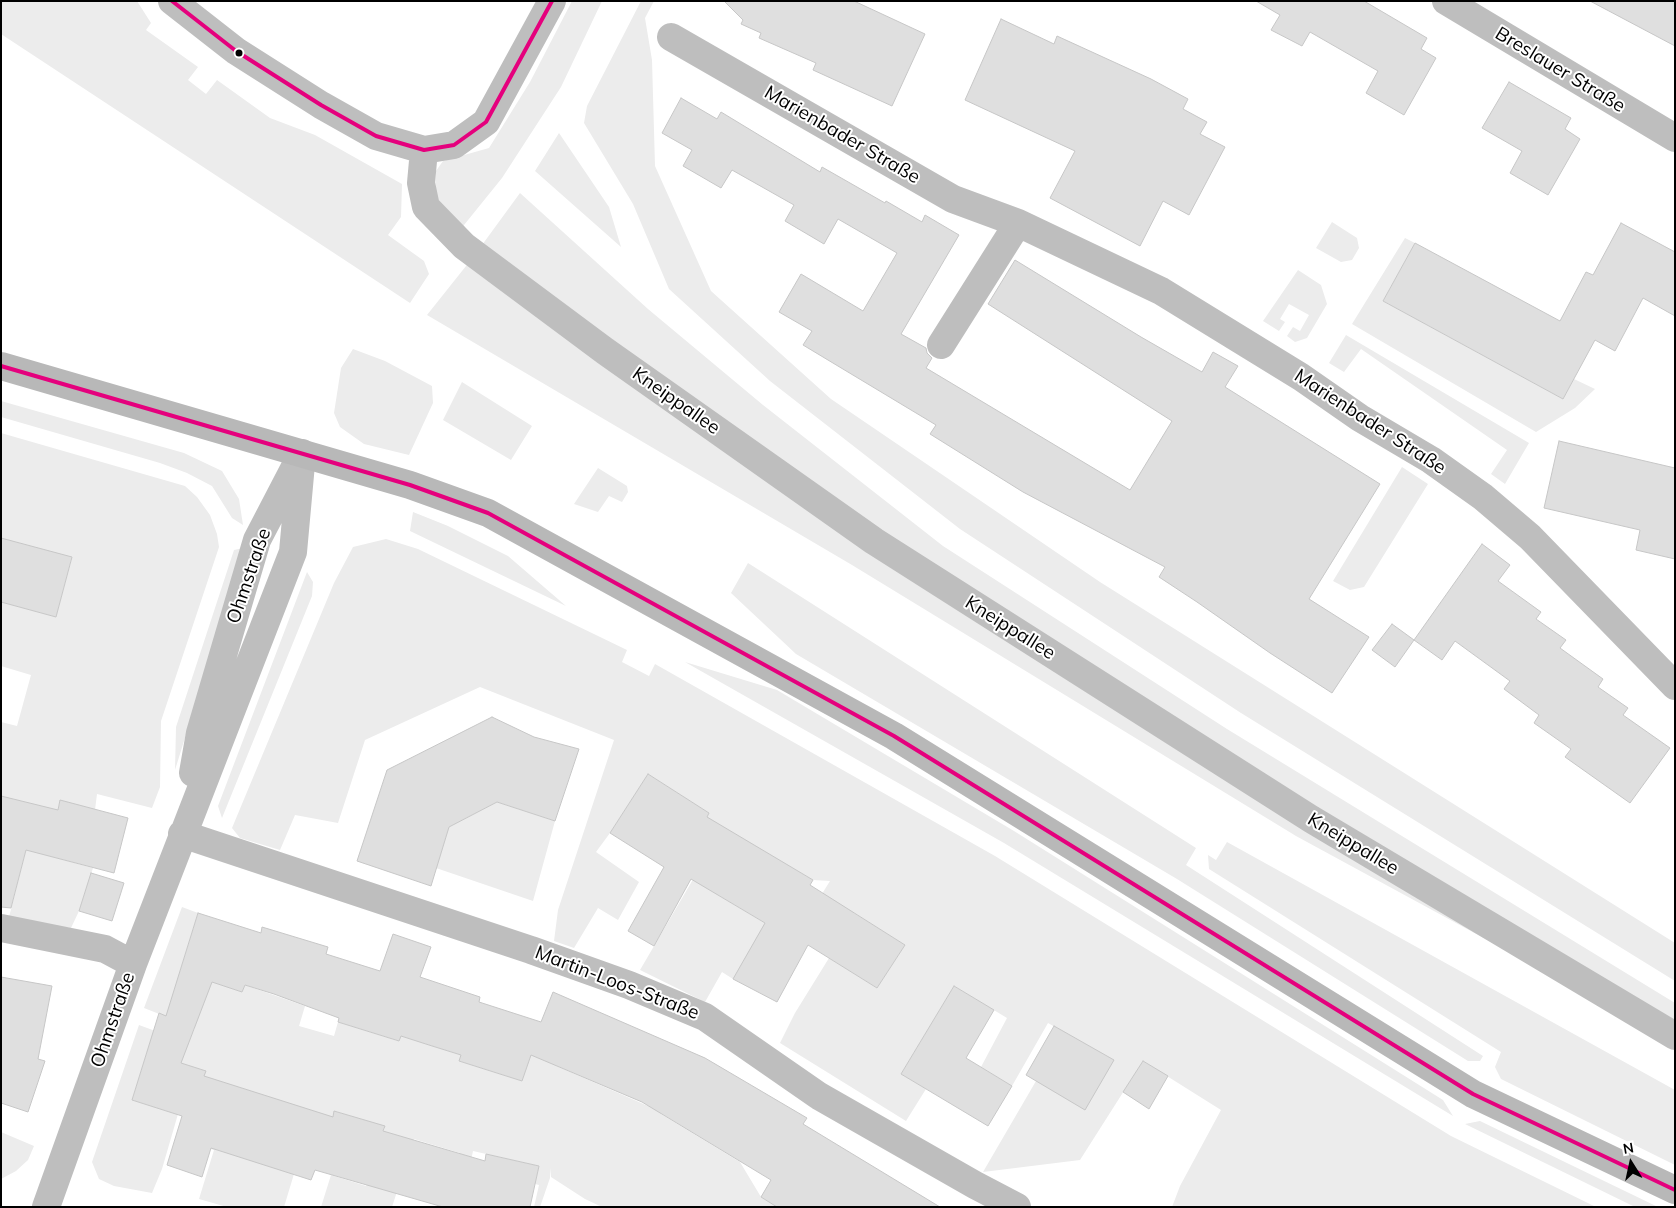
<!DOCTYPE html>
<html>
<head>
<meta charset="utf-8">
<style>
  body { margin:0 }
  #map { position:relative; width:1676px; height:1208px; overflow:hidden; background:#fff; font-family:Mulish,sans-serif }
  canvas { display:block }
  .frame { position:absolute; inset:0; border:2px solid #000; pointer-events:none }
  .north { position:absolute; left:1606px; top:1138px; width:50px; height:50px; -webkit-text-stroke:4px #fff; paint-order:stroke; rotate:350deg; font-size:14px; font-weight:700; line-height:20px; text-align:center; color:#000 }
  .north::after { content:''; display:block; margin:auto; width:18px; height:22px; background:#000; clip-path:polygon(50% 0,100% 100%,50% 72%,0 100%) }
</style>
</head>
<body>
<div id="map">
<canvas width="1676" height="1208"></canvas>
<div class="frame"></div>
<div class="north">N</div>
</div>
<script>
const c = document.querySelector('canvas').getContext('2d');
c.lineJoin = 'round';
function fill(path, color) { c.fillStyle = color; c.fill(path, 'evenodd'); }
const shape = rows => new Path2D(rows.map(r => 'M' + r).join(''));
function stroke(path, color, width, dash) { c.strokeStyle = color; c.lineWidth = width; c.lineCap = dash ? 'butt' : 'round'; c.setLineDash(dash || []); c.stroke(path); }
function write(font, color, halo, rows, align = 'center') {
  c.font = font + ' Mulish,sans-serif'; c.lineWidth = 4; c.setLineDash([]); c.textBaseline = 'middle'; c.strokeStyle = halo; c.fillStyle = color; for (const [text, x, y, turn = 0] of rows) {
    c.save(); c.translate(x, y); c.rotate((+turn || 0) * Math.PI / 180); c.textAlign = isNaN(turn) ? turn : align; if (halo) c.strokeText(text, 0, 0); c.fillText(text, 0, 0); c.restore();
  }
}
fill(shape([
  [1,1,137,1,151,23,146,30,198,67,188,80,206,94,217,80,270,118,315,135,402,184,401,217,388,235,424,261,429,274,410,303,1,34],
  [572,1,602,1,561,87,502,178,460,230,435,199,436,171,443,161,489,148,530,82],
  [641,1,654,1,645,18,652,60,655,166,711,291,831,399,1100,582,1675,943,1675,981,1241,713,960,529,770,381,669,289,633,204,584,123,587,106],
  [559,133,609,207,621,247,535,171],
  [520,193,648,309,763,405,943,546,1227,729,1675,1003,1675,1027,1320,814,878,534,482,245],
  [1332,222,1357,238,1359,248,1352,260,1341,262,1316,248],
  [1405,238,1415,243,1383,301,1563,399,1574,379,1595,389,1575,408,1536,432,1352,324],
  [470,261,1616,1010,1296,836,852,565,427,315],
  [1298,270,1321,285,1327,304,1307,338,1295,342,1287,336,1293,327,1300,331,1309,315,1289,304,1280,319,1285,322,1279,331,1263,321],
  [1346,335,1529,443,1505,484,1491,474,1507,450,1361,349,1344,372,1329,363],
  [353,349,385,361,432,386,433,403,409,455,364,444,340,427,334,413,341,368],
  [462,382,532,426,511,460,443,420],
  [1,401,184,453,222,471,239,499,243,525,232,518,212,486,187,473,160,463,1,417],
  [1,433,185,486,197,497,210,515,217,534,219,547,161,721,160,787,152,808,97,794,95,810,60,801,46,855,93,868,79,911,71,928,48,925,9,917,32,827,10,821,16,800,1,796,1,722,17,726,31,675,1,666,1,602,56,617,72,558,2,539,1,541],
  [1402,467,1428,484,1364,587,1350,590,1333,581],
  [598,468,627,486,628,492,622,502,609,496,598,512,574,504],
  [413,512,448,526,508,556,566,606,410,531],
  [386,539,418,549,627,650,622,662,649,676,655,664,995,856,1451,1136,1596,1207,1172,1207,1180,1186,1221,1110,1143,1061,1080,1160,983,1172,1036,1081,1113,1060,1048,1023,1012,1086,981,1067,1007,1018,954,986,901,1074,926,1089,906,1121,780,1043,795,1013,829,958,877,988,905,945,853,912,809,945,795,937,745,959,733,979,722,972,705,1002,640,970,719,835,702,825,709,813,648,774,610,833,596,852,639,882,618,920,598,908,574,948,554,941,558,910,614,740,480,687,365,740,338,823,295,815,280,850,240,838,232,828,334,583,353,547],
  [749,843,813,880,830,881,795,937,781,933,718,895],
  [243,548,188,728,175,770,176,727,234,550],
  [748,563,1196,848,1186,865,1483,1056,1480,1061,1468,1061,1177,879,796,654,731,593],
  [307,572,313,582,312,596,222,818,218,806],
  [685,662,777,690,1014,831,1443,1100,1453,1116,1004,843],
  [497,802,555,821,533,901,436,868,449,827],
  [1227,842,1675,1090,1675,1165,1501,1079,1495,1067,1501,1052,1209,869,1208,855,1216,860],
  [182,907,198,913,180,971,242,992,245,985,305,1006,299,1026,334,1036,338,1022,398,1041,401,1036,461,1055,459,1061,522,1081,533,1048,559,1067,648,1106,677,1087,661,1114,740,1162,761,1197,777,1207,602,1207,585,1199,551,1177,550,1168,550,1178,540,1207,534,1207,539,1185,535,1184,539,1166,473,1151,461,1207,444,1207,460,1153,414,1139,392,1207,321,1207,331,1175,366,1186,385,1127,335,1111,316,1170,297,1164,284,1207,227,1207,199,1199,214,1150,193,1144,191,1119,205,1071,147,1052,132,1100,178,1114,162,1169,152,1193,114,1186,99,1179,92,1162,139,1025,188,1043,195,1028,144,1008],
  [1480,1121,1658,1207,1635,1207,1465,1124],
  [1,1132,34,1146,28,1160,16,1171,1,1179]
]), '#ececec');
const building = shape([
  [724,1,854,1,925,34,892,106,813,70,816,63,759,38,761,33,741,24,743,20,724,1],
  [1256,1,1364,1,1427,38,1421,49,1436,58,1404,115,1366,93,1378,71,1310,32,1302,46,1271,30,1280,15,1256,1],
  [1590,1,1675,1,1675,46,1590,1],
  [1001,19,1054,44,1057,36,1151,79,1188,99,1183,109,1207,122,1200,134,1225,147,1189,215,1163,201,1140,246,1050,198,1075,151,965,100,1001,19],
  [1509,82,1571,118,1565,129,1580,139,1548,195,1510,173,1522,151,1482,128,1509,82],
  [681,98,717,119,721,112,820,172,822,167,885,203,886,201,922,222,925,215,959,235,901,334,926,348,927,353,932,358,926,368,1130,490,1172,421,988,304,1015,260,1141,337,1202,372,1213,352,1238,366,1225,387,1380,484,1309,599,1369,637,1332,693,1270,653,1197,602,1159,577,1165,567,1023,492,930,434,936,425,803,345,812,331,779,312,801,274,863,311,897,253,838,219,824,244,785,221,794,205,732,170,721,188,683,166,692,150,662,133,681,98],
  [1621,223,1675,252,1675,316,1643,298,1615,351,1595,340,1563,399,1383,301,1415,243,1560,321,1586,272,1593,275,1621,223],
  [1559,441,1675,468,1675,559,1636,550,1640,530,1544,508,1559,441],
  [1,538,72,557,56,617,1,602,1,538],
  [1482,544,1510,565,1498,581,1541,612,1536,619,1566,640,1560,648,1603,679,1598,687,1628,708,1623,715,1670,748,1630,803,1565,757,1571,749,1534,723,1539,715,1504,689,1510,681,1455,641,1442,660,1414,640,1482,544],
  [1392,624,1414,640,1395,667,1372,650,1392,624],
  [492,717,534,737,579,749,555,821,497,802,449,827,431,886,357,861,387,770,492,717],
  [648,774,709,813,707,817,813,880,810,885,905,945,877,988,808,945,777,1002,733,979,765,923,691,879,654,946,628,931,664,867,610,833,648,774],
  [1,796,58,810,60,800,128,818,114,873,26,850,11,908,1,907,1,796],
  [91,873,124,883,112,921,79,911,91,873],
  [198,913,261,933,262,927,328,947,326,954,380,971,393,934,431,947,420,977,480,997,479,1002,541,1022,553,992,705,1058,807,1118,803,1124,940,1207,777,1207,761,1197,771,1180,642,1102,531,1055,522,1081,459,1061,461,1055,429,1045,401,1036,399,1041,338,1022,339,1018,274,994,245,985,242,992,212,982,181,1063,206,1071,204,1076,333,1117,334,1111,385,1126,383,1131,485,1161,486,1154,539,1166,530,1207,443,1207,315,1170,311,1180,211,1148,202,1177,167,1165,182,1116,132,1100,159,1013,166,1016,198,913],
  [1,977,52,986,38,1059,45,1061,28,1112,1,1103,1,977],
  [954,986,994,1010,966,1058,1012,1086,988,1126,901,1074,954,986],
  [1054,1026,1114,1060,1085,1110,1026,1075,1054,1026],
  [1143,1061,1168,1076,1149,1109,1123,1092,1143,1061]
]);
fill(building, '#dfdfdf');
stroke(building, '#c7c7c7', 1);
stroke(shape([
  [172,1,236,51,321,105,376,136,424,150,454,145,486,122,552,1],
  [1446,1,1675,138],
  [671,37,953,199,1018,223,1161,291,1301,377,1360,418,1431,460,1483,497,1530,537,1675,686],
  [424,150,421,183,426,207,464,246,605,351,874,541,1311,819,1675,1036],
  [941,345,1018,223],
  [193,773,200,733,257,540,296,465],
  [182,834,531,950,629,985,705,1017,819,1096,975,1185,1017,1207],
  [1,928,105,949,133,964],
  [46,1207,133,964,293,552,302,453]
]), '#bebebe', 28);
stroke(shape([
  [1,366,410,485,488,513,894,736,1473,1094,1675,1190]
]), '#b8b8b8', 28);
stroke(shape([
  [172,1,236,51,321,105,376,136,424,150,454,145,486,122,552,1],
  [1,366,410,485,488,513,894,736,1473,1094,1675,1190]
]), '#e5007d', 4);
for (const [x, y, r, color] of [
  [239,53,4.5,"#000"]
]) { const dot = new Path2D(); dot.arc(x, y, r, 0, 2 * Math.PI); c.fillStyle = color; c.fill(dot); stroke(dot, '#fff', 2); }
write('19px', '#000', '#fff', [
  ["Breslauer Straße",1560,70,31],
  ["Marienbader Straße",842,135,30],
  ["Kneippallee",676,401,35],
  ["Marienbader Straße",1370,422,33],
  ["Ohmstraße",249,576,-71],
  ["Kneippallee",1010,628,32],
  ["Kneippallee",1353,844,31],
  ["Martin-Loos-Straße",617,983,21],
  ["Ohmstraße",113,1020,-71]
]);
</script>
</body>
</html>
